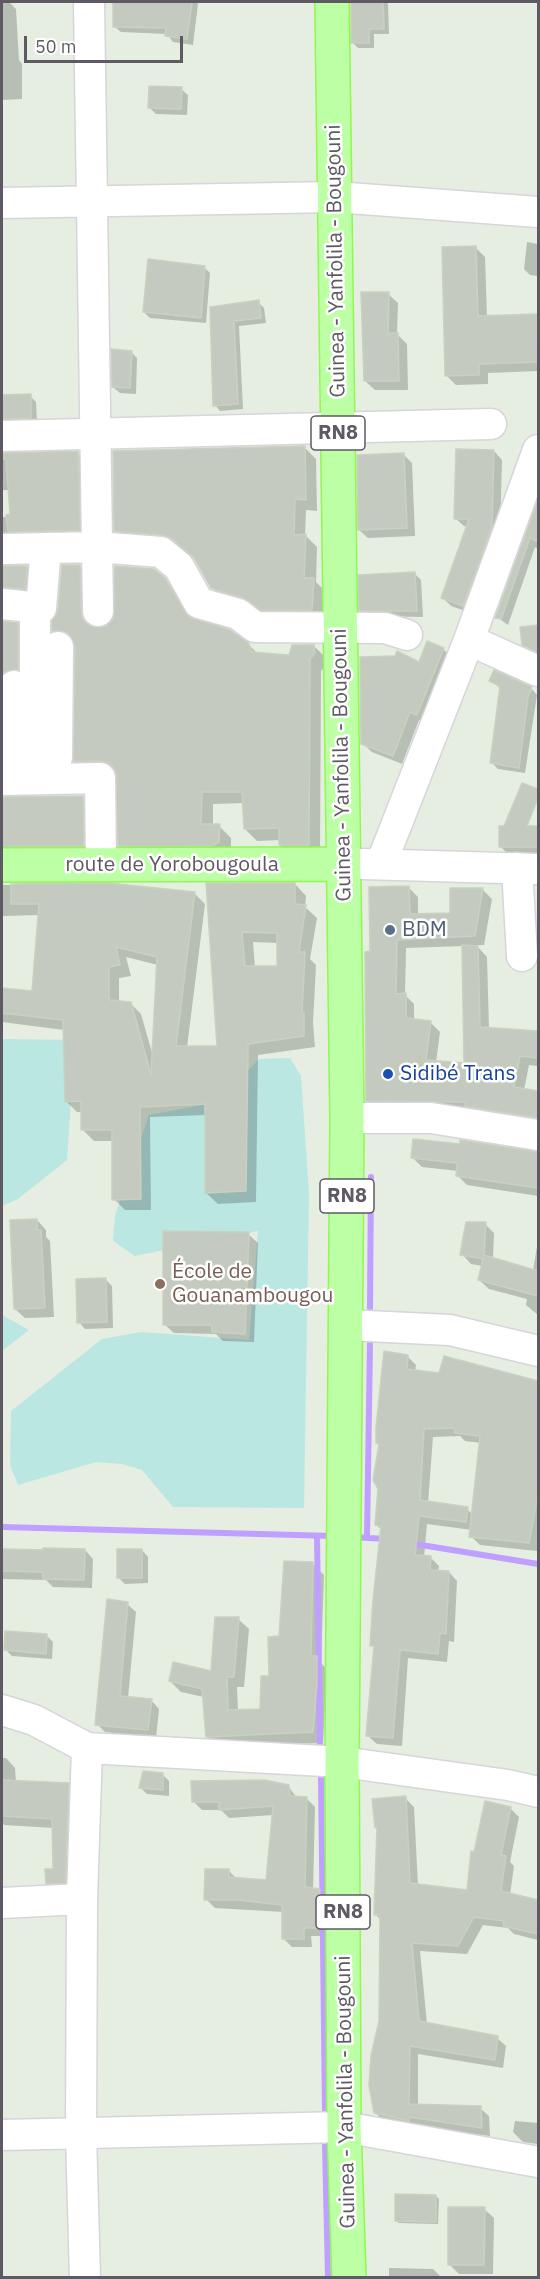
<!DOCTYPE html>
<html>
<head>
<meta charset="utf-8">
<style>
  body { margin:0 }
  #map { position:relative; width:540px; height:2279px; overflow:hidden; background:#e5eee1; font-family:"IBM Plex Sans",sans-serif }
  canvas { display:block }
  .frame { position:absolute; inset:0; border:3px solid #5e5963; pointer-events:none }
  .scale { position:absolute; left:24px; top:36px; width:159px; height:27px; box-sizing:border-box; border:3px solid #5e5963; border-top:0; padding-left:8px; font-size:18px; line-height:21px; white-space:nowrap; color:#5e5963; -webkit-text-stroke:4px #fff; paint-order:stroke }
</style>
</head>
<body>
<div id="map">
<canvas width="540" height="2279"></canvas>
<div class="frame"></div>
<div class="scale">50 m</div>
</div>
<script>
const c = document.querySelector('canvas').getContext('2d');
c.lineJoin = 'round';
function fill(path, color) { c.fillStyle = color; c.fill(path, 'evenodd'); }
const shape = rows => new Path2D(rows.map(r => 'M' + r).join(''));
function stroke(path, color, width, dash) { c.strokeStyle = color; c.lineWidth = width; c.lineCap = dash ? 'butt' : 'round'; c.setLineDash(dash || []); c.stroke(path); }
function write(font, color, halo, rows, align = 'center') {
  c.font = font + ' "IBM Plex Sans",sans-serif'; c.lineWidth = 5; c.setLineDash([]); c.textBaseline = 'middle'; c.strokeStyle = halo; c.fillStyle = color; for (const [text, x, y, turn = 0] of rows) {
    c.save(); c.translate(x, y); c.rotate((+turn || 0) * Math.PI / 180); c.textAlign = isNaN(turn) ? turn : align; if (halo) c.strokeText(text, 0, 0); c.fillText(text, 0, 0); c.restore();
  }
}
fill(shape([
  [4,1039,75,1040,67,1160,18,1199,2,1206,2,1040],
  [290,1058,301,1076,309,1192,304,1508,173,1507,142,1470,122,1464,96,1462,18,1485,10,1465,11,1411,102,1339,141,1332,249,1340,258,1231,135,1256,113,1241,115,1216,149,1115,218,1102,259,1059],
  [2,1315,29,1330,2,1351]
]), '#bbe7e3');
fill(shape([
  [115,2,196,2,198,4,193,45,173,42,167,34,121,32,114,26],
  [352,2,386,2,388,4,389,34,374,34,374,48,358,48,353,43],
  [2,3,10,3,16,9,19,60,22,64,22,99,2,100],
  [181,89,188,95,187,115,156,114,149,107],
  [2,119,3,167,2,167],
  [527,242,538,244,538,276,530,275,524,269],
  [476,248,485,257,487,317,538,317,538,371,488,373,488,384,456,385,446,375],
  [204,267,210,273,206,323,150,318,144,312],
  [388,294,398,303,397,334,407,344,408,390,375,390,365,381],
  [258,302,264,308,266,323,239,326,243,409,220,411,215,405,211,308],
  [131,352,137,358,136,394,120,393,113,387],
  [2,396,30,396,36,402,37,424,2,427],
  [304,447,316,459,317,511,306,510,305,535,317,547,316,582,325,591,324,621,274,621,256,609,224,600,212,587,197,560,185,550,175,546,127,542,116,530],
  [494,451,502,460,500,535,471,613,451,606,443,598,468,527,464,526,455,518],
  [78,453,89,464,90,541,2,548,2,517,12,517,10,490,2,490,2,454],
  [403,454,412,463,415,536,368,538,359,530],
  [538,504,538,549,535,547,508,625,497,617],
  [2,566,27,567,38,578,36,600,2,603],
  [79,566,91,578,93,628,107,628,164,579,177,592,193,620,247,643,258,654,291,656,314,646,326,658,326,665,321,671,320,857,292,857,280,845,281,840,257,841,245,829,244,803,213,804,213,826,219,826,231,838,231,854,131,857,120,845,117,773,87,773,75,761,75,643,66,643,54,631],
  [415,574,421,580,423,617,367,616,360,610],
  [2,621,17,624,28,636,2,780],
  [538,626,538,653,524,644,522,629],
  [443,649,452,658,426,723,419,720,402,764,372,752,362,743,420,664],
  [491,681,531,688,537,695,525,773,498,769,491,762,501,689],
  [82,797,94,808,94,857,2,862,2,799],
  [522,825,538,826,538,854,507,853,501,847],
  [295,884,306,896,305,907,317,918,310,959,316,965,313,1023,315,1047,258,1055,256,1202,218,1204,206,1193,206,1115,150,1117,151,1210,125,1210,114,1199,114,1141,94,1141,83,1130,83,1112,77,1112,66,1101,64,1030,2,1022,2,990,34,992,40,915,2,916,2,885,108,885,194,893,205,904,187,1047,218,1047,208,885],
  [253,942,278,943,278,967,255,968],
  [126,957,158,965,153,1056,141,1014,130,1003,119,1002,119,978,131,976],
  [409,888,418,897,418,916,451,915,482,889,492,899,484,945,476,945,487,957,489,1029,538,1033,538,1066,529,1065,524,1090,538,1092,538,1126,376,1110,367,1100,372,953],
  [463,946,465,1065,436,1062,440,1032,430,1022,414,1020,414,1004,405,995,406,948],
  [462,1142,538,1152,538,1196,467,1185,457,1175,458,1171,422,1167,413,1158,461,1146],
  [37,1220,46,1230,46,1237,50,1241,54,1317,25,1318,15,1309],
  [485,1224,494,1233,493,1259,533,1271,538,1240,538,1315,526,1305,527,1299,489,1289,479,1280,483,1266,471,1264,462,1254],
  [248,1234,258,1243,254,1342,223,1341,216,1334,174,1333,164,1324],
  [105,1279,112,1286,113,1328,85,1329,79,1322],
  [407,1356,416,1365,415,1372,440,1375,445,1358,538,1381,538,1542,537,1551,480,1545,471,1536,472,1530,427,1524,424,1557,430,1557,439,1566,438,1572,449,1572,457,1581,454,1642,449,1641,447,1662,408,1658,402,1746,377,1744,368,1736,382,1530,376,1525,380,1445,377,1443],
  [460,1436,465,1441,481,1443,473,1515,467,1509,428,1503,433,1437],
  [2,1549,85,1550,93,1559,92,1588,53,1587,46,1580,2,1579],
  [142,1550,148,1557,148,1583,125,1584,119,1578],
  [313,1564,324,1575,321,1663,327,1669,323,1743,218,1747,207,1736,204,1697,181,1692,170,1681,213,1672,238,1619,249,1629,244,1687,237,1687,238,1711,261,1710,280,1638],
  [127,1604,136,1612,128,1698,151,1700,159,1709,156,1738,105,1732,97,1724],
  [47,1636,53,1642,52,1659,12,1656,5,1649],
  [2,1758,6,1758,15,1768,16,1782,68,1785,77,1794,74,1891,56,1892,47,1883,55,1870,54,1828,4,1825,2,1822],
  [163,1775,169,1781,169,1796,147,1794,141,1788],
  [288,1786,297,1798,306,1798,315,1807,313,1890,319,1890,328,1899,326,1936,311,1936,312,1947,292,1947,283,1938,284,1912,215,1908,206,1899,228,1870,237,1879,268,1882,273,1815,229,1818,221,1810,202,1810,193,1801],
  [405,1798,414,1807,418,1886,468,1892,475,1853,510,1808,519,1817,510,1862,514,1866,510,1895,538,1901,538,1940,514,1934,508,1928,483,1925,467,1954,420,1951,427,2024,497,2038,506,2046,503,2068,418,2054,418,2106,480,2108,489,2116,490,2136,384,2122,375,2112,381,2022,381,1920,376,1915,378,1829,376,1827],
  [515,2121,538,2123,538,2144,523,2142,513,2132],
  [436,2196,439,2199,438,2224,399,2223,396,2221],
  [484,2209,494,2218,493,2274,459,2274,449,2264],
  [389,2268,433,2269,442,2278,389,2278]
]), '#0003');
stroke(shape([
  [370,1308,371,1177],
  [2,1527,333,1536],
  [317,1536,320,1743],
  [352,1537,387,1539],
  [367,1537,370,1344],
  [409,1543,538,1564],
  [321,1778,325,2110],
  [325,2145,328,2278]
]), '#bf9fff', 6);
const building = shape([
  [113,2,192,2,187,39,165,36,166,28,113,27,113,2],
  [351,2,383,2,384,29,369,29,369,43,351,43,351,2],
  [149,86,182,87,181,109,148,108,149,86],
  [476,246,478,316,537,314,538,362,479,364,479,375,445,376,442,247,476,246],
  [148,259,205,266,201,318,143,312,148,259],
  [361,292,389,292,388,333,398,333,399,381,364,381,361,292],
  [259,300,261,318,234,321,238,404,213,406,210,307,259,300],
  [111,349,132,351,130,388,112,387,111,349],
  [31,394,31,418,2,419,2,395,31,394],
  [305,446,306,500,295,499,294,535,306,534,304,578,314,578,312,610,261,610,243,598,211,588,194,558,171,538,162,535,114,531,113,451,305,446],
  [456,449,494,450,492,526,463,606,441,598,469,519,454,519,456,449],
  [78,451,80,530,8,532,6,515,10,514,6,459,2,459,2,453,78,451],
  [404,453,407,528,358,530,357,455,404,453],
  [538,499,538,542,530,538,501,619,495,618,538,499],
  [62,565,80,565,81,612,84,620,90,626,106,626,113,619,115,566,154,569,165,578,188,616,230,630,248,642,252,652,289,655,292,645,314,645,315,653,310,659,309,845,279,845,279,828,244,829,242,792,202,792,201,824,220,824,219,842,212,846,118,846,115,770,109,763,100,761,73,761,75,647,67,633,52,631,52,620,58,609,62,565],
  [2,566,27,566,25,589,2,587,2,566],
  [415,572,417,611,359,611,358,575,415,572],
  [2,621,18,623,18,670,6,671,2,675,2,621],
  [538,625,538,649,533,650,522,645,520,627,538,625],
  [427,641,444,648,417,715,410,712,393,756,361,744,360,657,395,656,397,651,419,662,427,641],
  [494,670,532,687,528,697,519,768,490,763,500,686,489,681,494,670],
  [522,783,538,789,538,798,527,826,538,826,538,847,499,847,499,826,504,826,522,783],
  [83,796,84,846,2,846,2,797,83,796],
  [108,883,195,892,176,1046,217,1046,206,883,295,883,295,904,306,905,299,952,305,952,302,1013,304,1013,304,1036,248,1044,246,1191,205,1193,205,1104,140,1107,141,1199,112,1200,112,1130,81,1130,81,1101,65,1102,63,1020,2,1013,2,988,32,991,39,904,11,904,11,884,108,883],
  [242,932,277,933,277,966,245,966,242,932],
  [116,947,157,957,151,1075,131,1002,109,1000,109,967,120,965,116,947],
  [409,886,410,914,450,913,450,888,483,888,475,936,397,940,396,994,406,993,406,1018,431,1021,426,1060,464,1063,462,945,478,946,480,1027,538,1031,538,1058,520,1056,514,1087,538,1091,538,1118,465,1106,465,1102,366,1101,365,952,370,951,369,887,409,886],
  [413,1139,460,1144,460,1140,538,1152,538,1188,456,1176,457,1163,411,1158,413,1139],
  [37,1219,37,1230,41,1230,45,1308,14,1309,10,1220,37,1219],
  [466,1222,486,1222,484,1255,538,1271,538,1296,478,1280,483,1259,460,1255,466,1222],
  [163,1231,249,1232,245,1334,212,1332,212,1325,163,1325,163,1231],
  [106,1278,107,1322,77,1323,76,1279,106,1278],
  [384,1351,408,1355,407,1369,439,1373,444,1356,538,1381,538,1494,529,1543,469,1537,480,1436,455,1433,454,1428,424,1429,420,1500,468,1507,466,1522,419,1516,415,1555,431,1556,430,1570,449,1571,446,1634,440,1633,438,1654,400,1650,393,1738,366,1736,374,1646,370,1646,373,1600,381,1526,375,1525,378,1489,373,1480,379,1444,376,1443,376,1427,384,1351],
  [43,1548,85,1549,84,1580,43,1579,43,1572,2,1571,2,1549,43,1550,43,1548],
  [117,1549,142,1549,142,1578,117,1578,117,1549],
  [284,1561,313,1562,311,1656,317,1656,317,1683,313,1732,206,1737,202,1689,169,1681,173,1662,211,1671,215,1617,239,1617,234,1677,227,1677,228,1710,260,1709,261,1676,269,1676,268,1637,279,1636,284,1561],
  [107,1599,128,1602,120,1696,152,1699,148,1730,95,1725,107,1599],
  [5,1631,47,1634,46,1654,4,1650,5,1631],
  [143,1771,163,1773,163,1790,139,1788,143,1771],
  [2,1780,69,1783,65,1883,46,1884,45,1869,53,1869,52,1819,2,1816,2,1780],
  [264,1780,289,1785,290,1796,307,1797,305,1887,320,1889,318,1928,304,1928,304,1939,282,1939,282,1905,238,1900,204,1900,205,1869,229,1869,229,1877,266,1880,273,1806,219,1810,219,1802,192,1802,191,1781,264,1780],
  [406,1796,410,1883,467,1890,471,1851,474,1852,485,1801,511,1807,501,1855,506,1856,501,1891,538,1900,538,1934,503,1926,504,1921,474,1917,458,1946,412,1943,419,2021,498,2036,495,2060,410,2046,409,2104,481,2106,482,2128,409,2117,409,2121,374,2113,369,2085,371,2056,379,2021,380,1915,374,1915,377,1827,375,1828,372,1799,406,1796],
  [395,2194,436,2195,436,2222,395,2221,395,2194],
  [448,2207,485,2207,484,2265,448,2265,448,2207]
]);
fill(building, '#c5cac0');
stroke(building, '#c7d2bf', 1.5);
const minor = shape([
  [89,2,98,611],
  [2,203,335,197,538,212],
  [2,436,491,424],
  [2,549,97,547,161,552,179,567,199,603,238,614,255,627,385,628,407,635],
  [2,604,41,608,46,548],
  [35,608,35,757],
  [469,640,538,671],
  [57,757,58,647],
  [13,758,14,686],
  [2,780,100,778,101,865],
  [362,864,538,869],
  [381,864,469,640,538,450],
  [517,868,522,956],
  [347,1118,431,1118,538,1135],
  [347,1325,450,1330,538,1351],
  [2,1710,34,1720,87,1748,342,1762,508,1785,538,1792],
  [2,1903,82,1899],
  [2,2135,344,2127,538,2162],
  [85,2278,81,2134,82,1899,87,1748]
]);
const major = shape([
  [332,2,347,1118,342,1762,344,2127,349,2278],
  [2,865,343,864]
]);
stroke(minor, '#d8d4db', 33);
stroke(major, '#8ff94e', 36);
stroke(minor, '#fff', 30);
stroke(major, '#bcffa4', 33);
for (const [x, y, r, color] of [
  [390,930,6,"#5c6f8a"],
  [388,1074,6,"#1a4fb4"],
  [160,1284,6,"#8d6e63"]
]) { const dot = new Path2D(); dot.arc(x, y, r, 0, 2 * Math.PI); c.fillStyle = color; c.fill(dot); stroke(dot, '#fff', 2); }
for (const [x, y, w] of [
  [338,433,54],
  [347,1196,54],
  [343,1912,54]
]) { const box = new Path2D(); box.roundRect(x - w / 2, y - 17, w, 34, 4.5); c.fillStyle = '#fff'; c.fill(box); stroke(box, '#5e5963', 1.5); }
write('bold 20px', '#5e5963', null, [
  ["RN8",338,433],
  ["RN8",347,1196],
  ["RN8",343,1912]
]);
write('21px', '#5e5963', '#fff', [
  ["Guinea - Yanfolila - Bougouni",336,261,-91],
  ["Guinea - Yanfolila - Bougouni",342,765,-91],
  ["route de Yorobougoula",172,865],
  ["Guinea - Yanfolila - Bougouni",346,2092,-91]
]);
write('21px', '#4e5e75', '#fff', [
  ["BDM",402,930]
], 'left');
write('21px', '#164399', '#fff', [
  ["Sidibé Trans",400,1074]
], 'left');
write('21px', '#785e54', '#fff', [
  ["École de",172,1272],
  ["Gouanambougou",172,1296]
], 'left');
</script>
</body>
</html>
